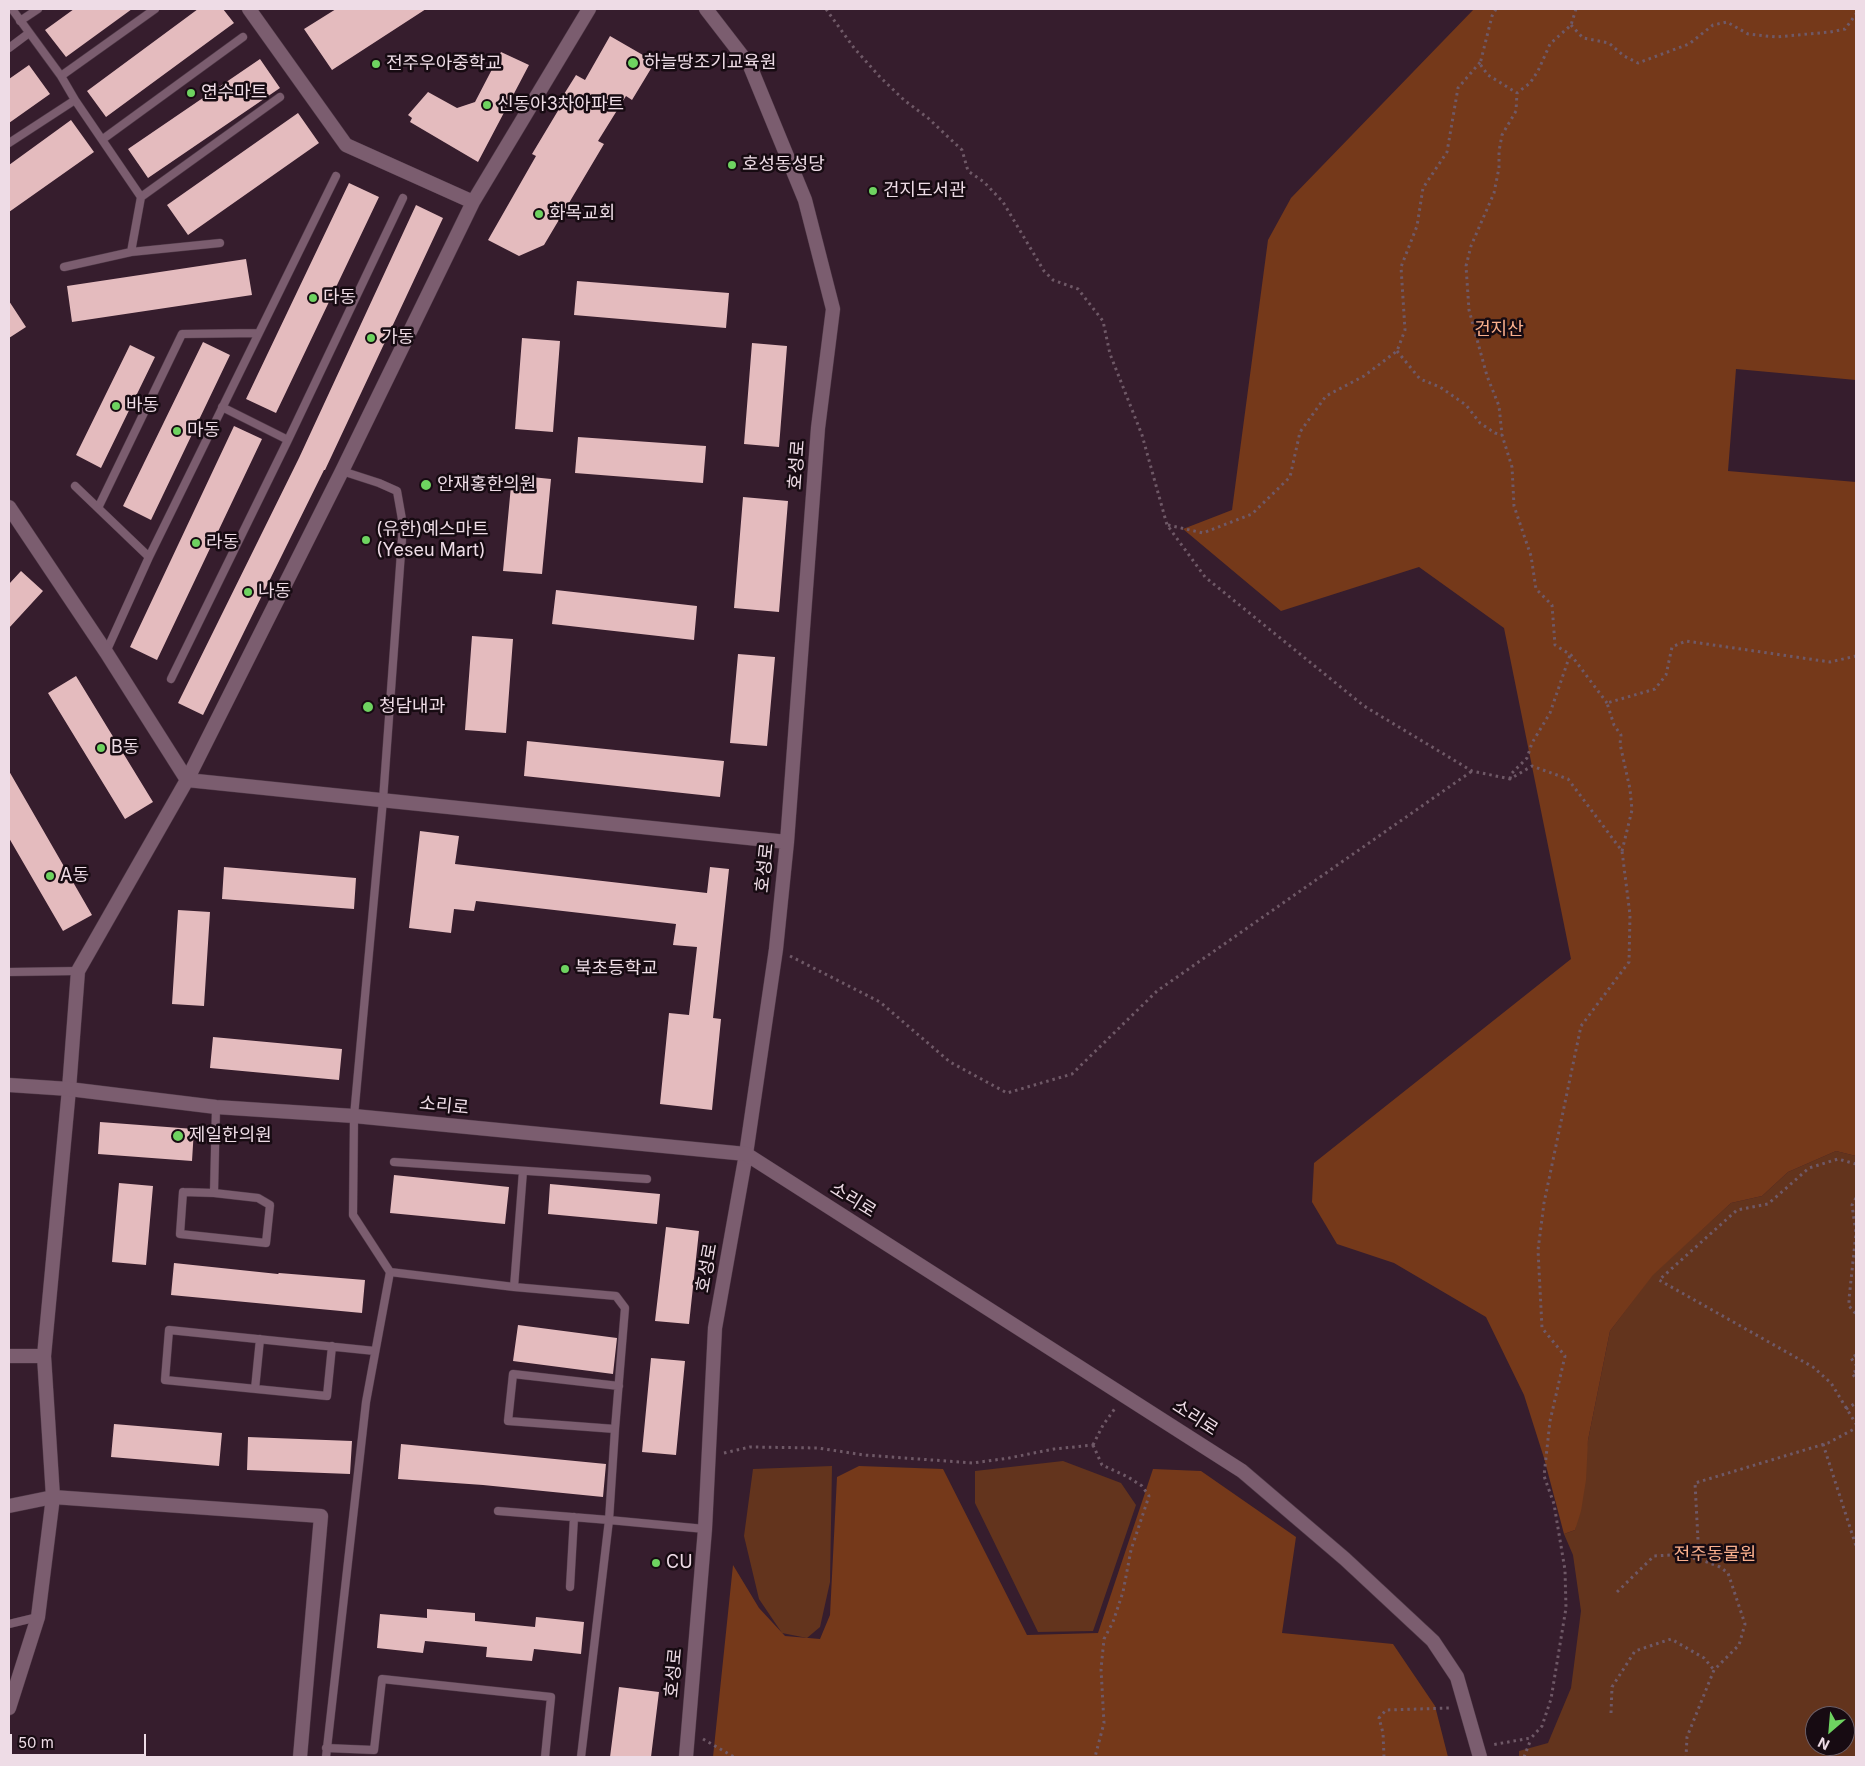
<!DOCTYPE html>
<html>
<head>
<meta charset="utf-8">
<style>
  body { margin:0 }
  #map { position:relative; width:1865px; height:1766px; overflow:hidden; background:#361d2d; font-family:Inter,sans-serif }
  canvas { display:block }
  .frame { position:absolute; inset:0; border:10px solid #eedce6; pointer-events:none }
  .north { position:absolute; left:1805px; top:1706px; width:50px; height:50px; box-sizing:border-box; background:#170b12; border:1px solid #6d5f67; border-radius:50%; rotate:207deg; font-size:14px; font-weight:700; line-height:20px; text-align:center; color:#eedce6 }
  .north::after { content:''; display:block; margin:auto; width:18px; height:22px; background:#6ed360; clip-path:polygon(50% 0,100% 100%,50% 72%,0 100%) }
  .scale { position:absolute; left:10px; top:1734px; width:136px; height:22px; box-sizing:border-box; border:2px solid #eedce6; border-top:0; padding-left:6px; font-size:15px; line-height:18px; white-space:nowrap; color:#eedce6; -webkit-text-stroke:4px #170b12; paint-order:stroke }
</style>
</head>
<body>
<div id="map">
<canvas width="1865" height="1766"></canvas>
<div class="frame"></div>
<div class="north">N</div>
<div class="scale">50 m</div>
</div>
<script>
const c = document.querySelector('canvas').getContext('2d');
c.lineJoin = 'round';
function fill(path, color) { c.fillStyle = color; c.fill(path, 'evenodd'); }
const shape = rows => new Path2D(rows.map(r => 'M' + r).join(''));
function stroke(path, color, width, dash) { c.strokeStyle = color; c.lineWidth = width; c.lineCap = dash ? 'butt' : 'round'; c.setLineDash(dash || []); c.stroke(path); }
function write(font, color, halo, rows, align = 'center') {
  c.font = font + ' Inter,"Noto Sans KR",sans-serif'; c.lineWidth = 5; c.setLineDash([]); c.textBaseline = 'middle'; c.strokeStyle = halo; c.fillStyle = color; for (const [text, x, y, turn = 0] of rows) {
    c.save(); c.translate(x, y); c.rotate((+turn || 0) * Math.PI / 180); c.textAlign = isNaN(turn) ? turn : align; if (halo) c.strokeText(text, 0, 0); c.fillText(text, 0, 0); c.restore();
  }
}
fill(shape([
  [1836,1151,1856,1156,1856,1757,1519,1757,1519,1751,1548,1743,1571,1688,1581,1611,1573,1555,1564,1534,1575,1530,1588,1440,1610,1331,1653,1274,1731,1203,1762,1196,1788,1172],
  [1815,1716,1845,1716,1845,1746,1815,1746],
  [1063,1461,1121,1483,1136,1505,1093,1631,1038,1632,975,1503,975,1471],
  [832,1466,830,1582,820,1627,807,1638,782,1633,759,1599,744,1536,753,1469]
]), '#63341d');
fill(shape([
  [1474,9,1856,9,1856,380,1736,369,1728,471,1856,482,1856,1156,1836,1151,1788,1172,1762,1196,1731,1203,1653,1275,1610,1331,1588,1440,1586,1480,1581,1511,1575,1530,1564,1534,1544,1458,1524,1395,1486,1317,1394,1263,1337,1244,1312,1202,1314,1163,1571,959,1504,628,1419,567,1281,611,1183,529,1232,510,1268,240,1291,198],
  [859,1466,943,1469,1027,1635,1098,1633,1153,1469,1201,1471,1296,1537,1282,1633,1393,1644,1435,1706,1448,1757,713,1757,733,1565,759,1608,785,1636,820,1639,830,1615,837,1477]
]), '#75391a');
fill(shape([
  [74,9,132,9,66,57,45,30],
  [198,9,223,9,234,23,106,117,87,91],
  [336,9,426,9,332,70,304,29],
  [610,36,655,62,632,100,626,96,598,141,604,144,544,245,519,256,488,240,536,156,532,154,559,109,556,107,576,75,585,80],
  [501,52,529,65,478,162,410,122,412,118,408,115,428,92,457,108,475,102],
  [260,59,280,88,148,178,128,149],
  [29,65,50,94,9,123,9,79],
  [298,113,319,143,188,235,167,205],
  [71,120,94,152,9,212,9,165],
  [349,183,379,197,276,413,246,399],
  [416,205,443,218,325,470,324,470,203,715,178,703,299,458],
  [246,259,252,295,72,322,67,286],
  [577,281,729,293,726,328,574,315],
  [9,301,26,327,9,338],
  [522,338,560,341,553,432,515,429],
  [203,342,230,355,151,520,123,506],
  [752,343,787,346,779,447,744,444],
  [130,345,155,357,101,468,76,455],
  [234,426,262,439,157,660,130,647],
  [578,437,706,446,703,483,575,473],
  [512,475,551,479,542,574,503,571],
  [743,497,788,501,779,612,734,608],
  [21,571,43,591,9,628,9,584],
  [556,590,697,606,694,640,552,624],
  [472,636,513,639,506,733,465,730],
  [738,654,775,657,767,746,730,743],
  [76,676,153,802,125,819,48,693],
  [527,741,724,761,720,797,524,776],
  [9,771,92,915,63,931,9,838],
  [420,831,459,836,455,864,707,893,710,867,729,869,713,1018,721,1019,712,1110,660,1104,669,1013,689,1015,697,947,673,945,676,924,476,901,474,911,454,909,451,933,409,928],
  [224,867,356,878,354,909,222,899],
  [178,910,210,912,204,1006,172,1004],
  [213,1037,342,1049,339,1080,210,1068],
  [100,1122,194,1129,192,1161,98,1154],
  [394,1175,509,1187,505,1224,390,1213],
  [119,1183,153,1186,146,1265,112,1262],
  [550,1184,660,1194,657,1224,548,1214],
  [666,1227,699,1231,689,1324,655,1321],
  [174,1263,278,1274,279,1273,365,1280,362,1313,171,1295],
  [518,1325,617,1338,613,1374,513,1361],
  [651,1358,685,1361,676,1455,642,1452],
  [114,1424,222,1433,219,1466,111,1457],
  [248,1437,352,1441,350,1474,247,1470],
  [401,1444,606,1464,603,1497,483,1485,398,1479],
  [427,1609,475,1613,475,1621,535,1627,536,1617,584,1622,581,1654,534,1649,532,1661,486,1657,487,1647,425,1641,423,1653,377,1648,380,1614,427,1618],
  [619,1687,659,1692,651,1757,610,1757]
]), '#e4bbbe');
const service = shape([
  [12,9,61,76,75,100,141,197,131,252],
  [20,21,38,9],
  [9,48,29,33],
  [61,76,155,9],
  [103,139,243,37],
  [9,143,75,100],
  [141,197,280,97],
  [64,267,131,252,220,243],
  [222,407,288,440],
  [75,486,149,557],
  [98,508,182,334,258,333],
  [106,652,149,557,336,176],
  [171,679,288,440,403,198],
  [9,972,78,971],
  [394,1162,647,1179],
  [183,1192,214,1193,258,1198,270,1205,266,1243,180,1234,183,1192],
  [214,1193,216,1107],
  [390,1272,514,1287,616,1296,625,1308,615,1429,609,1520,498,1511],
  [514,1287,523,1171],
  [332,1346,327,1396,165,1380,169,1330,375,1351],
  [255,1389,260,1339],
  [615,1429,508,1421,513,1374,619,1386],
  [570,1587,574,1517],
  [9,1624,38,1617],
  [326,1748,374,1750,382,1679,551,1697,545,1757],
  [326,1757,366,1402,390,1272,353,1215,354,1116,383,800,403,525,397,491,379,483,342,471],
  [581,1757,609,1520,705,1529]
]);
const minor = shape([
  [249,9,346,145,473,202],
  [9,507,106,652,187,780,787,842],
  [9,1356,44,1356],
  [9,1506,53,1497,321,1516,300,1757],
  [9,1708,38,1617,53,1497,44,1356,69,1089,78,971,187,780,342,471,473,202,589,9],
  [686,1757,705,1529,715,1328,746,1154,776,949,787,842,818,428,833,309,805,200,750,66,706,9]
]);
const tertiary = shape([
  [9,1085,69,1089,216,1107,354,1116,746,1154,1242,1471,1345,1559,1433,1641,1457,1677,1480,1757]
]);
stroke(service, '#4f3947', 9);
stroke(minor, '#4f3947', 15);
stroke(tertiary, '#4f3947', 15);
stroke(shape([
  [826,9,854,48,880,77,904,100,928,118,962,150,968,171,984,182,1003,202,1044,271,1053,280,1078,289,1103,321,1110,354,1142,435,1167,525,1205,577,1364,706,1472,771,1510,779,1532,766,1568,779,1622,851,1630,915,1629,962,1581,1026,1544,1203,1538,1250,1542,1328,1565,1356,1550,1421,1544,1476,1554,1504,1565,1570,1566,1608,1551,1699,1542,1726,1531,1738,1491,1745],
  [1496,9,1492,16,1480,64,1488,75,1517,93],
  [1576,9,1571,25,1550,44,1538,71,1530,83,1517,93,1516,111,1502,135,1499,151,1499,168,1494,193,1471,246,1466,266,1469,310,1487,376,1499,406,1502,435,1512,467,1514,506,1531,556,1536,589,1552,605,1555,645,1571,655,1607,703],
  [1571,25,1583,38,1609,43,1624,56,1638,63,1689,44,1713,25,1727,22,1748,34,1776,37,1830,32,1845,29,1856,14],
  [1397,351,1420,379,1440,387,1466,405,1480,423,1495,433,1502,435],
  [1168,525,1203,533,1252,514,1290,477,1300,432,1326,396,1364,376,1397,351,1405,330,1401,267,1417,226,1423,188,1447,152,1458,88,1482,60],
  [1510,779,1511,774,1527,758,1532,743,1550,713,1570,655],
  [1622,851,1632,810,1630,789,1620,744,1621,735,1614,725,1607,703,1655,689,1666,675,1672,647,1686,641,1830,662,1856,656],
  [790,956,880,1002,950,1062,1007,1093,1072,1074,1157,991,1472,771],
  [1856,1164,1838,1159,1809,1168,1768,1204,1737,1210,1659,1280,1813,1367,1831,1383,1856,1424],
  [1856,1198,1852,1205,1856,1233,1849,1299,1849,1306,1856,1314],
  [1856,1355,1851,1358,1856,1365],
  [1856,1371,1852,1373,1856,1379],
  [1846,1409,1856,1403],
  [1823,1444,1856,1546],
  [1093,1445,1102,1465,1128,1477,1142,1486,1149,1496,1131,1550,1123,1592,1113,1622,1104,1639,1101,1669,1104,1723,1095,1757],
  [1093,1445,1103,1425,1116,1407],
  [724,1453,750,1447,818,1448,864,1455,973,1463,1009,1458,1054,1449,1093,1445],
  [1699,1559,1695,1483,1828,1443,1856,1428],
  [1617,1592,1654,1556,1671,1555,1699,1559,1720,1567,1728,1573,1745,1624,1739,1645,1714,1670,1687,1737,1686,1757],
  [1611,1713,1612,1687,1635,1651,1671,1639,1704,1658,1714,1670],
  [703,1739,734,1757],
  [1384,1757,1383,1733,1379,1718,1386,1710,1450,1708],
  [1524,1757,1531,1739]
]), '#6f5967', 3, [2.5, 4]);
stroke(service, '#7b5d6f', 8);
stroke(minor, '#7b5d6f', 14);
stroke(tertiary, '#7b5d6f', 14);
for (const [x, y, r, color] of [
  [633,63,6,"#6ed360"],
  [376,64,5,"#6ed360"],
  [191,93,5,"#6ed360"],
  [487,105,5,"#6ed360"],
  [732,165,5,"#6ed360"],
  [873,191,5,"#6ed360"],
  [539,214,5,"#6ed360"],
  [313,298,5,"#6ed360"],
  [371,338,5,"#6ed360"],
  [116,406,5,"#6ed360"],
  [177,431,5,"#6ed360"],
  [426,485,6,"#6ed360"],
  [366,540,5,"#6ed360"],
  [196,543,5,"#6ed360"],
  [248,592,5,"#6ed360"],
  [368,707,6,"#6ed360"],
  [101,748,5,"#6ed360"],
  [50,876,5,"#6ed360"],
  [565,969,5,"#6ed360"],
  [178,1136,6,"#6ed360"],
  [656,1563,5,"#6ed360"]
]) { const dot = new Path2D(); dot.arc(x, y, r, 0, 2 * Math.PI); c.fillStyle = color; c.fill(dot); stroke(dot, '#170b12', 2); }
write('18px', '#eedce6', '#170b12', [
  ["하늘땅조기교육원",644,63],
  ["전주우아중학교",386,64],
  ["연수마트",201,93],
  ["신동아3차아파트",497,105],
  ["호성동성당",742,165],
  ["건지도서관",883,191],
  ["화목교회",549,214],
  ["다동",323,298],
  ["가동",381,338],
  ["바동",126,406],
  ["마동",187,431],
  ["안재홍한의원",437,485],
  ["(유한)예스마트",376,530],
  ["(Yeseu Mart)",376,551],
  ["라동",206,543],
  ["나동",258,592],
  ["청담내과",379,707],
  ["B동",111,748],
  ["A동",60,876],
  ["북초등학교",575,969],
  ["제일한의원",189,1136],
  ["CU",666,1563]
], 'left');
write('18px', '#fbb08d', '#170b12', [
  ["건지산",1499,330],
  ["전주동물원",1715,1555]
]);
write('18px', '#eedce6', '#170b12', [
  ["호성로",797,465,-86],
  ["호성로",765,868,-84],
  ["소리로",444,1106,6],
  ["소리로",853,1200,32],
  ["호성로",707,1268,-80],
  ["소리로",1195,1418,33],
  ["호성로",674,1673,-85]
]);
</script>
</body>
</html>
